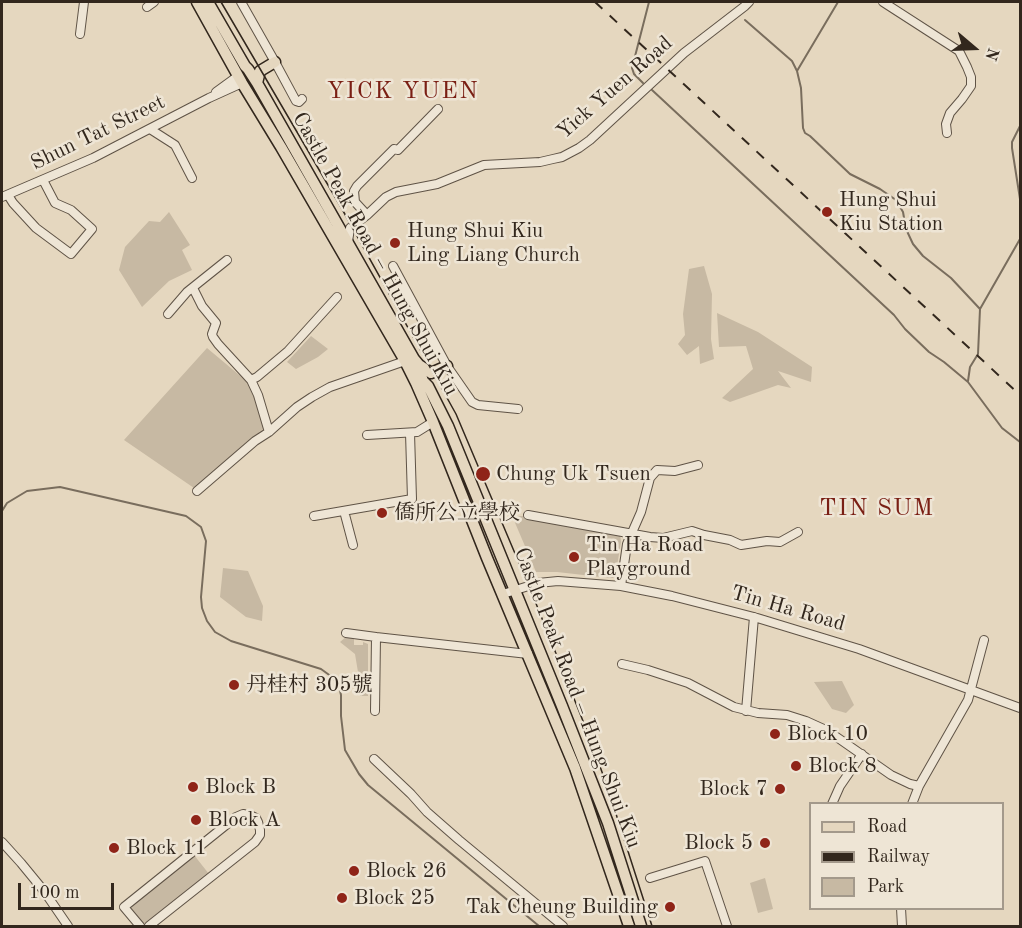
<!DOCTYPE html>
<html>
<head>
<meta charset="utf-8">
<style>
  body { margin:0 }
  #map { position:relative; width:1022px; height:928px; overflow:hidden; background:#e5d7bf; font-family:"Old Standard TT",serif }
  canvas { display:block }
  .frame { position:absolute; inset:0; border:3px solid #32271d; pointer-events:none }
  .legend { position:absolute; left:809px; top:802px; width:195px; height:108px; box-sizing:border-box; background:#eee5d5; border:2px solid #a3998b; margin:0; padding:8px 10px; list-style:none; font-size:18px; color:#32271d }
  .legend li { display:flex; align-items:center; gap:12px; height:30px }
  .legend b { width:30px; border:2px solid #a3998b }
  .north { position:absolute; left:944px; top:18px; width:60px; height:60px; -webkit-text-stroke:4px #eee5d5; paint-order:stroke; rotate:109deg; font-size:16px; font-weight:700; line-height:24px; text-align:center; color:#32271d }
  .north::after { content:''; display:block; margin:auto; width:21px; height:27px; background:#32271d; clip-path:polygon(50% 0,100% 100%,50% 72%,0 100%) }
  .scale { position:absolute; left:18px; top:883px; width:96px; height:27px; box-sizing:border-box; border:3px solid #32271d; border-top:0; padding-left:8px; font-size:18px; line-height:21px; white-space:nowrap; color:#32271d; -webkit-text-stroke:4px #eee5d5; paint-order:stroke }
</style>
</head>
<body>
<div id="map">
<canvas width="1022" height="928"></canvas>
<div class="frame"></div>
<ul class="legend">
<li><b style="height:8px;background:#e5d7bf"></b>Road</li>
<li><b style="height:8px;background:#32271d"></b>Railway</li>
<li><b style="height:16px;background:#c7b9a3"></b>Park</li>
</ul>
<div class="north">N</div>
<div class="scale">100 m</div>
</div>
<script>
const c = document.querySelector('canvas').getContext('2d');
c.lineJoin = 'round';
function fill(path, color) { c.fillStyle = color; c.fill(path, 'evenodd'); }
const shape = rows => new Path2D(rows.map(r => 'M' + r).join(''));
function stroke(path, color, width, dash) { c.strokeStyle = color; c.lineWidth = width; c.lineCap = dash ? 'butt' : 'round'; c.setLineDash(dash || []); c.stroke(path); }
function write(font, color, halo, rows, align = 'center') {
  c.font = font + ' "Old Standard TT","Noto Serif SC",serif'; c.lineWidth = 5; c.setLineDash([]); c.textBaseline = 'middle'; c.strokeStyle = halo; c.fillStyle = color; for (const [text, x, y, turn = 0] of rows) {
    c.save(); c.translate(x, y); c.rotate((+turn || 0) * Math.PI / 180); c.textAlign = isNaN(turn) ? turn : align; if (halo) c.strokeText(text, 0, 0); c.fillText(text, 0, 0); c.restore();
  }
}
fill(shape([
  [169,212,190,245,182,250,192,270,169,281,142,307,119,270,125,247,149,221,160,222],
  [704,266,712,294,711,339,714,359,700,364,699,346,687,355,678,344,685,335,683,314,689,269],
  [717,313,758,332,812,367,811,382,778,371,791,388,778,385,730,402,722,398,753,369,746,346,719,347],
  [311,336,328,349,318,357,296,369,287,362],
  [207,348,250,384,264,430,194,488,124,440],
  [515,516,526,516,620,533,621,542,615,578,610,578,557,572,536,572,513,518],
  [223,568,248,571,263,606,262,621,246,617,220,597],
  [347,636,354,637,354,645,363,645,363,642,368,644,368,696,360,696,358,672,355,654,340,642],
  [842,681,854,705,846,713,832,709,814,682],
  [194,855,209,874,148,923,142,923,131,910,133,904],
  [765,878,773,909,758,913,750,883]
]), '#c7b9a3');
stroke(shape([
  [745,20,792,61,797,71,801,88,803,128,805,133,810,136,850,174,880,189,896,200,903,212,906,229,913,244,923,256,951,278,980,309],
  [1020,55,1020,64],
  [797,71,838,2],
  [643,83,634,74,632,68,649,2],
  [652,90,894,315,905,329,929,352,944,362,968,382,1002,428,1020,442],
  [1020,126,1012,142,1012,148,1020,199],
  [968,381,970,367,978,354,980,309,1020,239],
  [2,511,7,503,27,491,60,487,186,516,201,527,206,541,201,597,202,608,207,621,215,632,231,641,321,669,332,677,339,686,341,695,341,716,345,750,359,774,368,785,539,926]
]), '#796d5d', 2);
const minor = shape([
  [241,2,275,62,296,101,299,102,302,99],
  [883,2,959,51,967,67,971,77,971,86,962,99,950,113,946,124,947,133],
  [147,7,154,2],
  [80,34,84,2],
  [216,92,238,76],
  [150,129,175,145,192,178],
  [8,195,13,203,36,228,71,254,92,229,71,210,55,203,43,180],
  [2,197,93,158,209,98,242,83],
  [367,215,355,202,354,191,357,186,394,149,398,150,438,109],
  [348,242,350,228,367,215,386,197,396,192,437,184,484,165,540,162,553,159,562,157,579,148,590,140,684,53,745,6,749,2],
  [393,266,447,366,472,402,478,405,518,409],
  [193,288,202,306,216,323,212,334,213,337,218,344,251,380,258,395,269,432],
  [168,314,187,292,227,260],
  [251,380,257,377,288,351,337,297],
  [367,435,417,432,433,422],
  [197,491,255,441,269,432,297,407,312,397,330,387,405,361],
  [344,511,353,545],
  [528,515,650,537,663,538,692,531,704,535,730,540,741,545,767,541,780,542,798,532],
  [314,516,412,499,410,433],
  [621,586,627,544,641,512,650,478,657,470,675,471,698,465],
  [503,594,538,583,558,581,621,586,672,596,754,617,859,649,1020,708],
  [346,633,376,637],
  [622,664,648,670,688,683,734,707,758,713,787,715,806,721,828,731,891,775,910,784,919,786],
  [375,711,376,637,528,654],
  [746,711,754,617],
  [374,759,411,794,427,812,459,840,563,926],
  [832,804,840,786,862,754],
  [912,804,919,786,968,700,984,640],
  [2,842,21,863,44,891,68,926],
  [650,878,705,861,727,926],
  [901,908,902,926],
  [140,926,124,907,236,817,243,814,252,816,256,818,258,822,260,830,260,835,255,842,149,926]
]);
const major = shape([
  [197,2,242,83,281,147,405,361,416,383,433,422,487,558,575,768,629,926],
  [208,2,245,66,248,69,257,83,414,359,419,365,431,373],
  [257,83,260,71,275,62],
  [416,362,423,381,428,386,448,426,562,706,608,823,641,926],
  [431,373,447,366]
]);
stroke(minor, '#5f5346', 10);
stroke(major, '#32271d', 13);
stroke(minor, '#eee5d5', 8);
stroke(major, '#e5d7bf', 10);
stroke(shape([
  [221,2,342,209,456,414,533,596,591,741,608,789,652,926]
]), '#32271d', 1.5);
stroke(shape([
  [595,2,1020,395]
]), '#32271d', 2, [10, 10]);
for (const [x, y, r, color] of [
  [827,212,6,"#8f2418"],
  [395,243,6,"#8f2418"],
  [483,474,8,"#8f2418"],
  [382,513,6,"#8f2418"],
  [574,557,6,"#8f2418"],
  [234,685,6,"#8f2418"],
  [775,734,6,"#8f2418"],
  [796,766,6,"#8f2418"],
  [193,787,6,"#8f2418"],
  [780,789,6,"#8f2418"],
  [196,820,6,"#8f2418"],
  [765,843,6,"#8f2418"],
  [114,848,6,"#8f2418"],
  [354,871,6,"#8f2418"],
  [342,898,6,"#8f2418"],
  [670,907,6,"#8f2418"]
]) { const dot = new Path2D(); dot.arc(x, y, r, 0, 2 * Math.PI); c.fillStyle = color; c.fill(dot); stroke(dot, '#eee5d5', 2); }
write('21px', '#32271d', '#eee5d5', [
  ["Yick Yuen Road",615,88,-41],
  ["Shun Tat Street",98,133,-26],
  ["Castle Peak Road – Hung Shui Kiu",375,254,61],
  ["Tin Ha Road",788,609,16],
  ["Castle Peak Road – Hung Shui Kiu",577,698,69]
]);
write('21px', '#32271d', '#eee5d5', [
  ["Hung Shui",839,200],
  ["Kiu Station",839,224],
  ["Hung Shui Kiu",407,231],
  ["Ling Liang Church",407,255],
  ["Chung Uk Tsuen",496,474],
  ["僑所公立學校",394,513],
  ["Tin Ha Road",586,545],
  ["Playground",586,569],
  ["丹桂村 305號",246,685],
  ["Block 10",787,734],
  ["Block 8",808,766],
  ["Block B",205,787],
  ["Block 7",768,789,"right"],
  ["Block A",208,820],
  ["Block 5",753,843,"right"],
  ["Block 11",126,848],
  ["Block 26",366,871],
  ["Block 25",354,898],
  ["Tak Cheung Building",658,907,"right"]
], 'left');
c.letterSpacing = '1.5px';
write('24px', '#7a1f14', '#eee5d5', [
  ["YICK YUEN",403,92],
  ["TIN SUM",877,509]
]);
c.letterSpacing = '0px';
</script>
</body>
</html>
